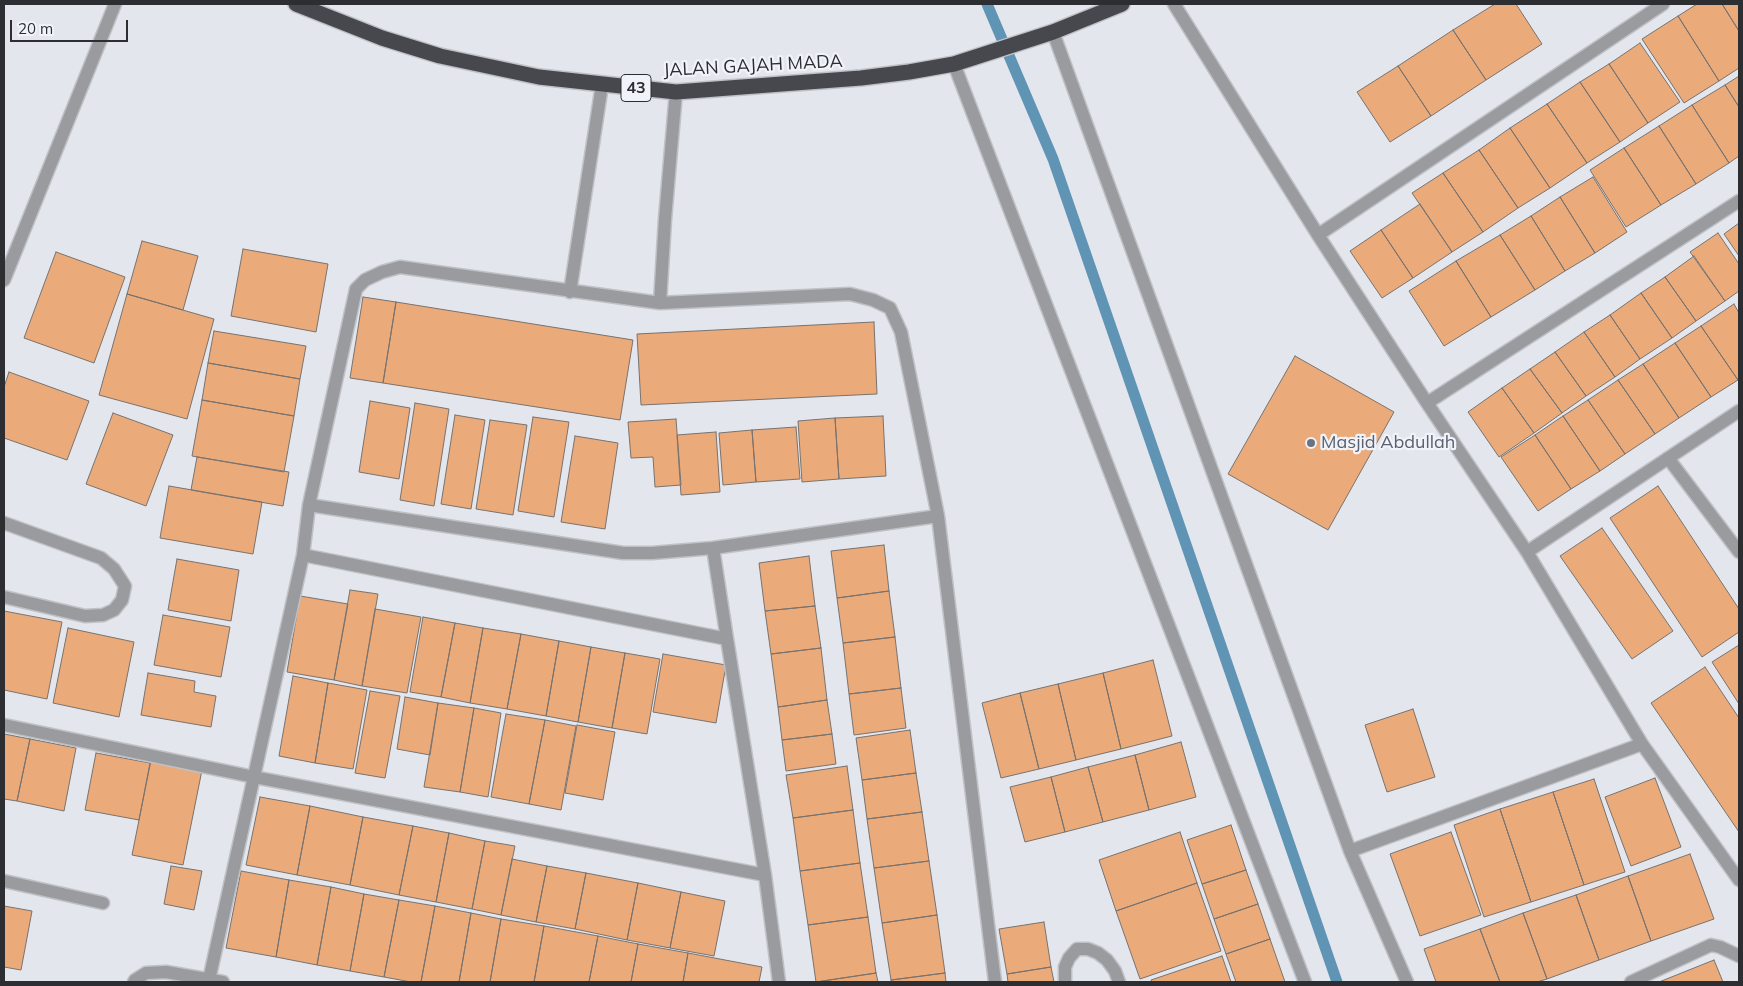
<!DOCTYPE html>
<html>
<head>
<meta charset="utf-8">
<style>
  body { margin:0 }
  #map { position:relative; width:1743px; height:986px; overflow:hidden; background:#e3e6ed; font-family:Mulish,sans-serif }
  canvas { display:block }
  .frame { position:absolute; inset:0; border:5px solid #2d2e31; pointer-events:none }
  .scale { position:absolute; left:10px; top:20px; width:118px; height:22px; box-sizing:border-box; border:2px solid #2d2e31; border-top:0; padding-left:6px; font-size:15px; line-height:18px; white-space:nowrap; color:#2d2e31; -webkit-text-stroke:4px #f0f3fa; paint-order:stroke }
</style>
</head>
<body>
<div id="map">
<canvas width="1743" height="986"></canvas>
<div class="frame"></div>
<div class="scale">20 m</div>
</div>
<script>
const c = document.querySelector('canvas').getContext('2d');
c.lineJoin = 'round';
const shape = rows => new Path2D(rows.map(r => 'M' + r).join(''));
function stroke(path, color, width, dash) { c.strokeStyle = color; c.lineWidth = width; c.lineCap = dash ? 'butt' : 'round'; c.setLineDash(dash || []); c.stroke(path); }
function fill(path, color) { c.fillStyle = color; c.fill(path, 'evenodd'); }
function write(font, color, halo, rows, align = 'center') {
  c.font = font + ' Mulish,sans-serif'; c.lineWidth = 4.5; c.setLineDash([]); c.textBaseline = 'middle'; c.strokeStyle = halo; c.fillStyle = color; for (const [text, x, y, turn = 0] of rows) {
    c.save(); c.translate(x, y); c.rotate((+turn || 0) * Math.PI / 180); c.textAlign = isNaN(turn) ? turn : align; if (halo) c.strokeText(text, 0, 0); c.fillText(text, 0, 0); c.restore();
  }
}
stroke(shape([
  [987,4,1053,159,1337,982]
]), '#6094b5', 11);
const building = shape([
  [1495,4,1516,4,1542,44,1486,80,1453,30,1495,4],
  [1697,4,1722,4,1739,31,1739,68,1719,81,1678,16,1697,4],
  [1722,4,1739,4,1739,31,1722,4],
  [1678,16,1719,81,1684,103,1642,39,1678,16],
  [1453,30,1486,80,1431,116,1398,66,1453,30],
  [1640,43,1680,102,1648,123,1609,64,1640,43],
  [1609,64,1648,123,1620,142,1580,82,1609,64],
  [1398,66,1431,116,1390,142,1357,92,1398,66],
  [1739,76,1739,107,1725,85,1739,76],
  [1580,82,1620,142,1587,163,1547,104,1580,82],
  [1725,85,1739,107,1739,156,1729,163,1692,105,1725,85],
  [1547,104,1587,163,1550,188,1510,128,1547,104],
  [1692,105,1729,163,1696,184,1659,126,1692,105],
  [1659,126,1696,184,1661,205,1624,148,1659,126],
  [1510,128,1550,188,1518,208,1479,150,1510,128],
  [1624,148,1661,205,1626,227,1590,170,1624,148],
  [1479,150,1518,208,1483,232,1443,173,1479,150],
  [1443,173,1483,232,1452,252,1412,193,1443,173],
  [1593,177,1627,232,1595,253,1560,197,1593,177],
  [1560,197,1595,253,1565,271,1531,216,1560,197],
  [1420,204,1452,252,1413,278,1381,230,1420,204],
  [1531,216,1565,271,1535,290,1500,235,1531,216],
  [1739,223,1739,256,1724,234,1739,223],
  [1381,230,1413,278,1382,298,1350,251,1381,230],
  [1718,233,1739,264,1739,291,1725,301,1690,252,1718,233],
  [1500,235,1535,290,1491,317,1456,261,1500,235],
  [142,241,198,256,183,310,127,294,142,241],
  [243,249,328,264,316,332,231,316,243,249],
  [56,252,125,277,94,363,24,338,56,252],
  [1694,256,1725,301,1696,321,1665,277,1694,256],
  [1456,261,1491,317,1444,346,1409,291,1456,261],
  [1665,277,1696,321,1672,338,1641,293,1665,277],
  [1641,293,1672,338,1640,359,1610,315,1641,293],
  [127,294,214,319,187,419,99,395,127,294],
  [363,297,396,302,383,383,350,378,363,297],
  [396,302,633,340,620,420,383,383,396,302],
  [1734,304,1739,313,1739,378,1738,380,1701,326,1734,304],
  [1610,315,1640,359,1615,377,1584,332,1610,315],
  [874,322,877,394,641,405,637,334,874,322],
  [1701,326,1738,380,1711,397,1675,343,1701,326],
  [214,331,306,346,300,379,208,363,214,331],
  [1584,332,1615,377,1586,396,1555,352,1584,332],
  [1675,343,1711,397,1679,418,1643,364,1675,343],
  [1555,352,1586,396,1562,413,1530,369,1555,352],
  [1295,356,1394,412,1328,530,1228,474,1295,356],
  [208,363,300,379,294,416,202,400,208,363],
  [1643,364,1679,418,1655,434,1618,380,1643,364],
  [1530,369,1562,413,1534,433,1502,388,1530,369],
  [9,372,89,401,67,460,4,438,4,387,9,372],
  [1618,380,1655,434,1625,454,1588,400,1618,380],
  [1502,388,1534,433,1499,457,1468,412,1502,388],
  [202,400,294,416,284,472,192,456,202,400],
  [1588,400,1625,454,1600,471,1563,416,1588,400],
  [370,401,410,408,399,479,359,472,370,401],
  [415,403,449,409,434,506,400,500,415,403],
  [113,413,173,435,146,506,86,484,113,413],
  [455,415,485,420,471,509,441,504,455,415],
  [883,416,886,476,839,479,835,418,883,416],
  [1563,416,1600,471,1571,489,1535,435,1563,416],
  [533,417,569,422,554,517,518,511,533,417],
  [835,418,839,479,802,482,798,421,835,418],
  [676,419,681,485,655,487,653,457,631,458,628,422,676,419],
  [490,420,527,425,513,515,476,509,490,420],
  [796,427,800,479,756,482,752,430,796,427],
  [752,430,756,482,723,485,719,433,752,430],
  [716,432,720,492,681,495,677,435,716,432],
  [1535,435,1571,489,1538,511,1501,457,1535,435],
  [575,436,618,443,605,529,561,522,575,436],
  [197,457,289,472,283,506,191,490,197,457],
  [169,486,262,502,253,554,160,538,169,486],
  [1658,486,1739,609,1739,632,1702,657,1610,518,1658,486],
  [1602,528,1673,631,1632,659,1560,556,1602,528],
  [884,545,889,591,837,598,831,551,884,545],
  [809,556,815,606,765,611,759,563,809,556],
  [177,559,239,570,231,621,168,610,177,559],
  [350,590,378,594,362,686,334,680,350,590],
  [889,591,895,637,843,643,837,598,889,591],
  [300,596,348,604,334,680,287,672,300,596],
  [815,606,821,648,771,654,765,611,815,606],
  [375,609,421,617,407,693,362,686,375,609],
  [4,611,62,622,47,699,4,690,4,611],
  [163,615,230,627,221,677,154,665,163,615],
  [423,617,455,623,441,697,410,692,423,617],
  [455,623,483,628,470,703,441,697,455,623],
  [68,628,134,642,119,717,53,703,68,628],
  [483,628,521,634,507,709,470,703,483,628],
  [521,634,559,641,546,716,507,709,521,634],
  [895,637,901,688,849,694,843,643,895,637],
  [559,641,591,647,578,722,546,716,559,641],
  [1739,645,1739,704,1712,662,1739,645],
  [591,647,625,653,612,728,578,722,591,647],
  [821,648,827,700,778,707,771,654,821,648],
  [625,653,660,659,647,734,612,728,625,653],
  [663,654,726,665,716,723,653,712,663,654],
  [1153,660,1172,736,1121,749,1103,673,1153,660],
  [1705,667,1739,718,1739,832,1651,703,1705,667],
  [148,673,195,681,194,692,216,696,211,727,141,715,148,673],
  [1103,673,1121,749,1076,760,1058,684,1103,673],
  [293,676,328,683,315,763,279,756,293,676],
  [328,683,367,690,353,769,315,763,328,683],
  [1058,684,1076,760,1039,769,1020,693,1058,684],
  [901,688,906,728,854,735,849,694,901,688],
  [370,691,400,696,385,778,355,773,370,691],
  [1020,693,1039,769,1001,778,982,703,1020,693],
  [405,697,438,703,430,755,397,749,405,697],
  [827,700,832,734,782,740,778,707,827,700],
  [438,703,474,708,460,792,424,787,438,703],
  [474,708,501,713,488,797,460,792,474,708],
  [1413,709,1435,777,1387,792,1365,725,1413,709],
  [506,714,545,720,529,804,491,797,506,714],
  [545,720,576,726,561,810,529,804,545,720],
  [577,725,615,732,603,800,565,793,577,725],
  [910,730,916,773,862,780,856,738,910,730],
  [4,734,30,739,17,801,4,799,4,734],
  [832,734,836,764,786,771,782,740,832,734],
  [30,739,76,748,64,811,17,801,30,739],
  [1181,742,1196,797,1149,810,1135,755,1181,742],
  [96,753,150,763,139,820,85,810,96,753],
  [1135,755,1149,810,1103,822,1088,767,1135,755],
  [151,760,202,770,183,865,132,855,151,760],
  [847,766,853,810,793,818,786,775,847,766],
  [1088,767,1103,822,1065,832,1051,777,1088,767],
  [916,773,922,812,867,819,862,780,916,773],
  [1051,777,1065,832,1025,842,1010,787,1051,777],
  [1655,778,1681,847,1631,866,1605,797,1655,778],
  [1594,779,1625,872,1584,885,1553,792,1594,779],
  [1553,792,1584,885,1531,902,1500,809,1553,792],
  [260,797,310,806,297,875,246,865,260,797],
  [310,806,363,817,350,885,297,875,310,806],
  [1500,809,1531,902,1484,917,1454,825,1500,809],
  [853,810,860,863,800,871,793,818,853,810],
  [922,812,929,861,874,868,867,819,922,812],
  [363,817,413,826,399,895,350,885,363,817],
  [1231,825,1246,870,1202,884,1187,840,1231,825],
  [413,826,449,833,436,902,399,895,413,826],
  [1180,832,1197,883,1116,911,1099,860,1180,832],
  [1451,832,1481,915,1420,936,1390,854,1451,832],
  [449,833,485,841,472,909,436,902,449,833],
  [485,841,515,846,501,915,472,909,485,841],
  [1690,854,1714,919,1651,941,1628,876,1690,854],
  [512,859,547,866,536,922,501,915,512,859],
  [929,861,937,915,882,923,874,868,929,861],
  [860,863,868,917,808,925,800,871,860,863],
  [171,866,202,871,194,910,164,904,171,866],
  [547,866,586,873,575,929,536,922,547,866],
  [1246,870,1258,904,1214,919,1202,884,1246,870],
  [241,871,289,880,276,957,226,948,241,871],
  [586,873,638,883,627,940,575,929,586,873],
  [1628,876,1651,941,1599,960,1576,895,1628,876],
  [289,880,331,887,317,965,276,957,289,880],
  [638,883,681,892,670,948,627,940,638,883],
  [1197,883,1221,951,1140,979,1116,911,1197,883],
  [331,887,364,894,350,971,317,965,331,887],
  [681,892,725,901,714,956,670,948,681,892],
  [364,894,399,900,384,977,350,971,364,894],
  [1576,895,1599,960,1547,979,1523,913,1576,895],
  [399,900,435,906,421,982,411,982,384,977,399,900],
  [1258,904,1270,939,1226,954,1214,919,1258,904],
  [4,906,32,911,21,970,4,967,4,906],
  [435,906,471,913,459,982,421,982,435,906],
  [471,913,501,919,490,982,459,982,471,913],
  [1523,913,1547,979,1537,982,1500,982,1480,929,1523,913],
  [937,915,945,973,891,980,882,923,937,915],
  [868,917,876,973,816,982,808,925,868,917],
  [501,919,544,926,534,982,490,982,501,919],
  [1044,922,1051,967,1007,974,999,929,1044,922],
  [544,926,598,936,589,982,534,982,544,926],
  [1480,929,1500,982,1436,982,1424,949,1480,929],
  [598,936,638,944,631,982,589,982,598,936],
  [1270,939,1285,982,1236,982,1226,954,1270,939],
  [638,944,688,953,683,982,631,982,638,944],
  [688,953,762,967,759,982,683,982,688,953],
  [1222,956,1231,982,1152,982,1151,980,1222,956],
  [1714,960,1723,982,1659,982,1714,960],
  [1051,967,1054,982,1008,982,1007,974,1051,967],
  [876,973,878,982,816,982,876,973],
  [945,973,946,982,891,982,891,980,945,973]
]);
fill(building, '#ebaa7a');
stroke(building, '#78726e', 1);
const street = shape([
  [1174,4,1318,235,1427,403,1527,552,1642,744,1739,880],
  [1053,32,1350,851,1407,982],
  [954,64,1305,982],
  [1318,235,1663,4],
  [4,280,115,4],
  [570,292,602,85],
  [660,303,665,219,676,92],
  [1427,403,1739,201],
  [1668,458,1739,552],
  [309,505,623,553,652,553,713,548,938,516],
  [4,523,101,558,114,569,125,586,122,600,114,610,103,615,85,616,4,597],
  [713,548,727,639,765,875,779,982],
  [1527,552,1739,411],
  [303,555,727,639],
  [4,725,254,777,765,875],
  [1350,851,1642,744],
  [4,881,103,903],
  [209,980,303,555,309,505,356,289,365,280,382,272,400,267,660,303,850,294,873,300,890,308,901,332,938,516,995,982],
  [134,982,135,980,146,973,166,972,223,982],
  [1065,982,1065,967,1069,958,1077,949,1088,949,1098,953,1107,960,1115,971,1119,982],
  [1631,982,1711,945,1720,947,1739,956]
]);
const highway = shape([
  [296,4,382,38,440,56,539,77,676,92,861,78,909,72,954,64,1053,32,1122,4]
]);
stroke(street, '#bfc1c7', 15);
stroke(highway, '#bfc1c7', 18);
stroke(street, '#9a9b9e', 12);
stroke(highway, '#46484e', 15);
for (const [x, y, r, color] of [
  [1311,443,5,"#6b7280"]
]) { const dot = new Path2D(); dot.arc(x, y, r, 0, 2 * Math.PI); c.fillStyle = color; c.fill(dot); stroke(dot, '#f0f3fa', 2); }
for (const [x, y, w] of [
  [636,88,30]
]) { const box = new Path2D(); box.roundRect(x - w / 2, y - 13.5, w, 27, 4); c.fillStyle = '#f0f3fa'; c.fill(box); stroke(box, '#2d2e31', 1); }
write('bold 16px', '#2d2e31', null, [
  ["43",636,88]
]);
write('18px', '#2d2e31', '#f0f3fa', [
  ["JALAN GAJAH MADA",753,66,-3]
]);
write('18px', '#5b616d', '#f0f3fa', [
  ["Masjid Abdullah",1321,443]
], 'left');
</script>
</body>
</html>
